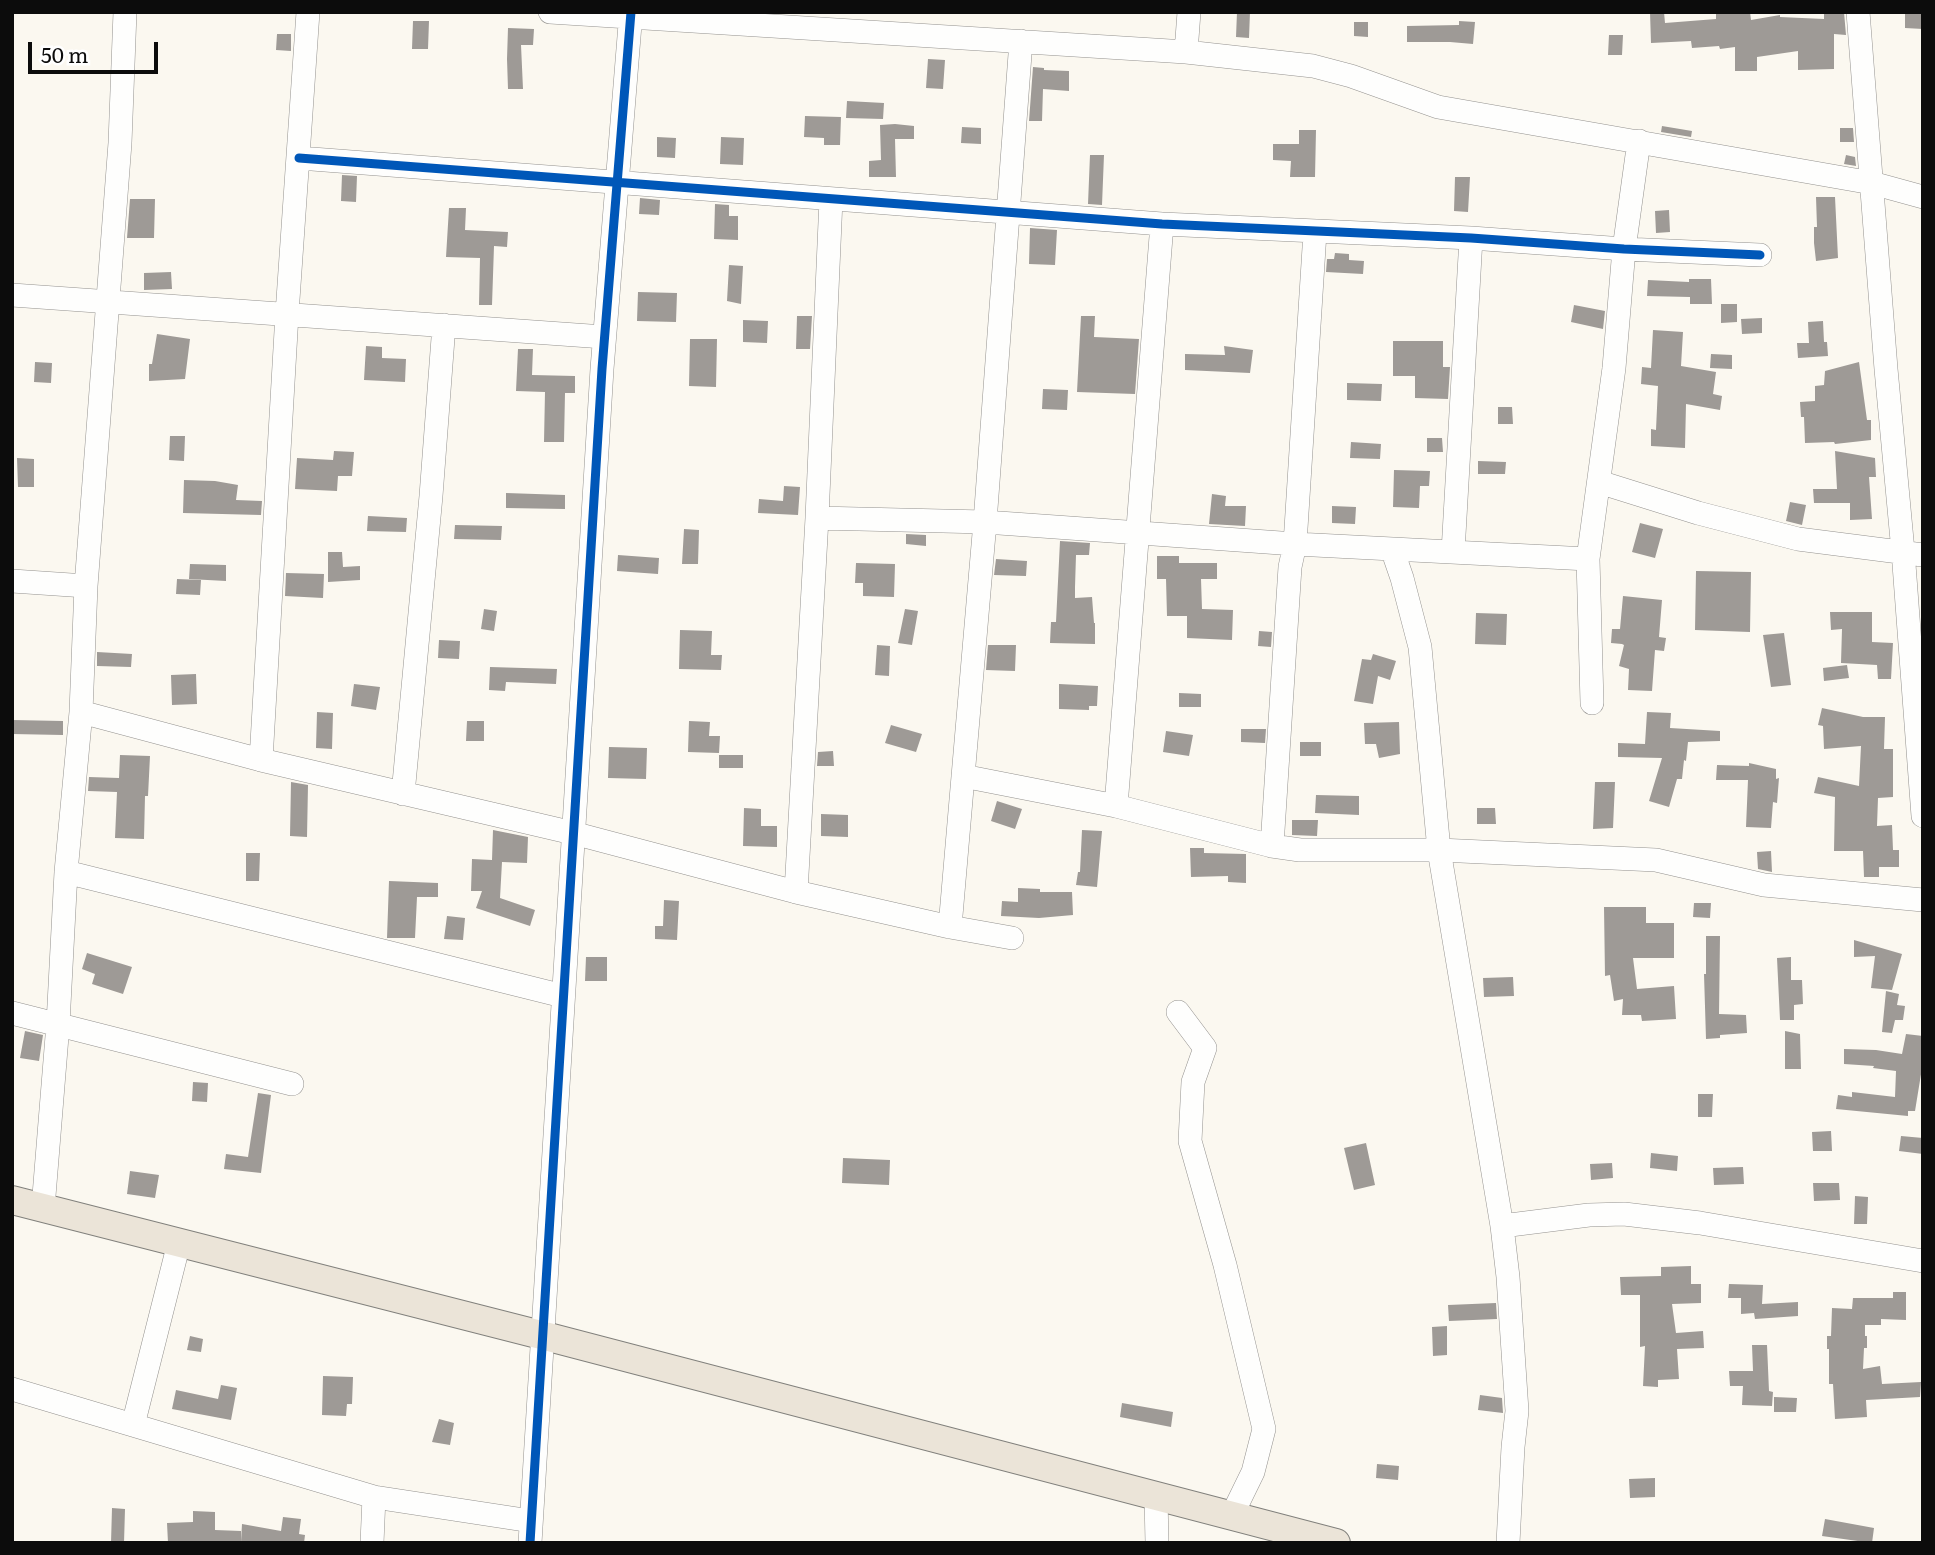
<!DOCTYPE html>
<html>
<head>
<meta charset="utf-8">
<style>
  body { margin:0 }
  #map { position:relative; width:1935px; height:1555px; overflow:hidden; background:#fbf8f0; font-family:Literata,serif }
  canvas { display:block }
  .frame { position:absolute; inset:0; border:14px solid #0c0c0c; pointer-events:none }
  .scale { position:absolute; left:28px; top:42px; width:130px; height:32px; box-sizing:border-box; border:4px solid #0c0c0c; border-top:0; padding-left:9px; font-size:21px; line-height:24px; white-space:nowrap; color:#0c0c0c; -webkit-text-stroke:5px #fff; paint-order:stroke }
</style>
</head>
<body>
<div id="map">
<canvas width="1935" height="1555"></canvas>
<div class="frame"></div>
<div class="scale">50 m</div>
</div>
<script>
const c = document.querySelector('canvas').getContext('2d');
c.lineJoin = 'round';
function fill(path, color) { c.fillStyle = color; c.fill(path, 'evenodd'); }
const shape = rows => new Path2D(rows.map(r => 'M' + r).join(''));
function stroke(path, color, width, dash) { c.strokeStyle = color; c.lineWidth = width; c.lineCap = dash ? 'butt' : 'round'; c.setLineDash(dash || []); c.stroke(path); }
fill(shape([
  [1237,12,1250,12,1249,38,1236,37],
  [1650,12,1664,12,1665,23,1716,19,1716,12,1750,12,1751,20,1780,15,1780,17,1824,19,1824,12,1844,12,1846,35,1834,34,1834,69,1798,70,1798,51,1757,57,1757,71,1735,71,1735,47,1720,49,1719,46,1692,48,1691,41,1651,43],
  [1905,12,1923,12,1923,29,1905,28],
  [413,21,429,21,428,49,412,49],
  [1459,21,1475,22,1473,44,1450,42,1407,42,1407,26,1459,25],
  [1354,22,1368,22,1368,37,1354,36],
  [508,28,534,29,533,45,521,45,523,89,508,89,507,59],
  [277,34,291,34,291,51,276,50],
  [1609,35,1623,35,1622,55,1608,55],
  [928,59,945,60,943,89,926,88],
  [1033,67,1044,68,1044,70,1069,71,1069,91,1043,89,1042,121,1029,121],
  [847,101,884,103,883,119,846,118],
  [805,116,841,117,840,145,824,145,824,138,804,137],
  [895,124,914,126,914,139,895,139,896,177,869,177,869,161,881,160,880,125],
  [1662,126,1692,131,1691,137,1661,132],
  [962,127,981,128,981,144,961,143],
  [1840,128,1853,128,1854,142,1840,142],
  [1299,130,1316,130,1315,177,1290,177,1291,161,1273,160,1273,144,1299,144],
  [657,137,676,138,675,158,657,157],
  [721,137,744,138,743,165,720,164],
  [1090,155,1104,155,1102,205,1088,204],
  [1846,155,1855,157,1856,166,1844,164],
  [342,175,357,176,356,202,341,201],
  [1455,177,1470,177,1468,212,1454,211],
  [1816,197,1835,197,1838,258,1816,261,1814,243,1814,227,1817,227],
  [640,198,660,200,659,215,639,214],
  [130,199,155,199,154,238,127,238],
  [715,204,729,205,729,216,738,216,738,240,714,239],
  [449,208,466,208,465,230,508,232,507,247,494,246,492,305,479,305,480,258,446,257],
  [1669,210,1670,232,1656,233,1655,211],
  [1030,228,1057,230,1055,265,1029,264],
  [1335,253,1349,254,1349,260,1364,261,1363,274,1326,272,1327,259,1334,259],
  [729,265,743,266,741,304,727,301],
  [171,272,172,289,144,290,144,273],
  [1689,279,1711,279,1712,304,1690,304,1690,297,1647,296,1648,280,1689,282],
  [638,292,677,293,676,322,637,321],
  [1721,304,1737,304,1737,322,1721,323],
  [1574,305,1605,311,1603,329,1571,322],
  [797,316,812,316,810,349,796,349],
  [1081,316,1095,316,1094,337,1139,339,1135,394,1077,392],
  [1762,318,1762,333,1742,334,1741,319],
  [743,320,768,321,767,343,743,342],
  [1823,321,1824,342,1827,342,1828,356,1798,358,1797,343,1809,343,1808,322],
  [1653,330,1683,332,1681,366,1716,372,1713,394,1722,396,1720,410,1686,404,1685,448,1651,446,1651,429,1656,430,1658,386,1641,384,1642,367,1651,368],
  [157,334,190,339,185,379,149,381,149,364,152,364],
  [690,339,717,339,716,387,689,386],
  [1393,341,1443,341,1443,367,1450,367,1448,399,1415,398,1415,376,1393,376],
  [366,346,382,347,382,358,406,359,405,382,364,380],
  [1224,346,1253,350,1250,373,1185,370,1185,354,1225,355],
  [518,349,533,349,532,375,575,376,575,393,565,393,564,442,544,442,545,392,516,391],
  [1711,354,1732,355,1732,369,1710,368],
  [35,362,52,363,51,383,34,382],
  [1859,362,1867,420,1871,420,1871,440,1835,444,1834,442,1805,443,1804,417,1801,417,1800,402,1815,401,1815,386,1824,385,1825,371],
  [1347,383,1382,384,1381,401,1347,400],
  [1043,389,1068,390,1067,410,1042,409],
  [1498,407,1512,407,1513,424,1498,424],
  [170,436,185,436,184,461,169,460],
  [1427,438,1442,438,1443,452,1427,452],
  [1351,442,1381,444,1380,459,1350,458],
  [334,451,354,452,352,476,338,476,337,491,295,489,297,458,333,460],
  [1835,451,1875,458,1876,477,1869,477,1872,519,1850,520,1850,503,1814,503,1813,489,1837,489],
  [17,458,34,459,34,487,18,487],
  [1478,461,1506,462,1505,474,1478,474],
  [1394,470,1430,471,1429,486,1420,486,1419,508,1393,507],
  [184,480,215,481,238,485,236,500,262,501,261,515,183,513],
  [784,486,800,487,798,515,758,513,759,499,783,501],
  [506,493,565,495,565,509,506,508],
  [1212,494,1226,496,1225,506,1246,506,1245,526,1209,524],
  [1790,502,1806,505,1802,525,1786,521],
  [1332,506,1356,507,1355,524,1332,523],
  [368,516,407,518,406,532,367,531],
  [1640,523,1663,529,1655,558,1632,552],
  [455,525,502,526,501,540,454,539],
  [684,529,699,530,698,564,682,564],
  [906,534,926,535,926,546,906,544],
  [1060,541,1090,543,1089,555,1076,555,1075,587,1075,598,1092,597,1094,623,1095,623,1095,644,1050,643,1051,622,1056,622],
  [328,552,342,552,343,567,360,566,360,580,328,582],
  [618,555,659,558,658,574,617,571],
  [1157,556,1179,556,1179,563,1217,563,1217,579,1201,579,1202,609,1233,610,1232,640,1187,638,1187,616,1167,616,1166,579,1157,579],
  [996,559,1027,561,1026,576,994,575],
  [856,563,895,564,894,597,863,596,863,583,855,583],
  [190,564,226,565,226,581,189,579],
  [1696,571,1751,572,1750,632,1695,630],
  [286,573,324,574,323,598,285,596],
  [177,579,201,580,200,595,176,594],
  [1623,596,1662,600,1659,637,1666,638,1664,651,1655,650,1652,691,1628,690,1629,669,1619,666,1624,645,1622,644,1611,643,1612,629,1620,629],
  [484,609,497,611,494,631,481,629],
  [905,609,918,611,912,645,898,643],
  [1830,612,1872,612,1872,642,1893,643,1891,679,1878,679,1877,665,1841,663,1842,629,1831,630],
  [1476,613,1507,614,1506,645,1475,644],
  [680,630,712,631,711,655,722,655,721,670,679,669],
  [1259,631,1272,632,1271,647,1258,646],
  [1784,633,1791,685,1771,687,1763,635],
  [439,640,460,641,459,659,438,658],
  [877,645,890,646,889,676,875,675],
  [988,645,1016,645,1015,671,986,670],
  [97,652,132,654,131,667,97,666],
  [1373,654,1396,661,1390,680,1378,676,1373,704,1354,701,1362,659,1371,660],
  [1847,665,1849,678,1824,681,1823,668],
  [490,667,557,669,556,684,506,682,505,691,489,690],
  [196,674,197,704,172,705,171,675],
  [354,684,380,687,376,710,351,706],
  [1059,684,1098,686,1097,706,1089,706,1089,710,1059,709],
  [1179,693,1201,694,1201,707,1179,707],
  [1822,708,1863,717,1885,717,1884,749,1893,749,1893,797,1878,798,1877,826,1892,825,1893,850,1899,850,1899,867,1879,867,1879,877,1864,877,1863,851,1834,851,1835,797,1814,793,1818,777,1859,786,1861,746,1824,749,1823,726,1818,725],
  [317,712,333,713,332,749,316,748],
  [1647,712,1671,713,1670,728,1720,731,1720,741,1688,742,1686,761,1684,760,1682,779,1677,779,1669,807,1649,801,1662,758,1618,757,1618,743,1645,744],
  [12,720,63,721,63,735,12,734],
  [467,721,484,721,484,741,466,741],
  [689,721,710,722,709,736,720,736,719,753,688,752],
  [1399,722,1400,754,1379,758,1376,744,1365,744,1364,723],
  [891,725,922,734,916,752,885,743],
  [1241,729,1266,729,1265,743,1241,742],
  [1166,731,1193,735,1189,756,1163,752],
  [1300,742,1321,742,1321,756,1300,756],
  [609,747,647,748,646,779,608,778],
  [833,751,834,766,817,766,818,752],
  [120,755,150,756,148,796,145,796,144,839,115,838,117,792,88,791,89,777,119,778],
  [719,755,743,755,743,768,719,768],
  [1749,763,1776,769,1776,779,1779,778,1777,803,1773,802,1771,828,1746,827,1748,780,1716,780,1717,765,1749,766],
  [291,782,308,785,307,837,290,836],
  [1595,782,1615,782,1613,828,1593,829],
  [1316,795,1359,796,1359,815,1315,813],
  [997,801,1022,809,1015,829,991,821],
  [744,808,761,809,761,826,777,826,777,847,743,846],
  [1477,808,1495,808,1496,824,1477,824],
  [821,814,848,815,848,837,821,836],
  [1292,820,1318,820,1317,836,1292,835],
  [493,830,528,837,527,863,502,862,500,898,535,910,530,926,476,908,482,891,471,891,472,859,492,860],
  [1082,830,1102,831,1097,887,1076,885,1078,872,1080,872],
  [1190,848,1204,848,1204,853,1246,854,1246,883,1228,882,1228,876,1191,877],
  [1771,851,1772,872,1758,869,1757,852],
  [246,853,260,853,259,881,246,881],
  [389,881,438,883,438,897,417,897,415,938,387,938],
  [1018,888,1040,889,1040,892,1072,892,1073,915,1039,918,1001,916,1002,901,1018,902],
  [664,900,679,901,677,940,655,939,655,926,663,926],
  [1694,903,1711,903,1710,918,1693,917],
  [1604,907,1646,907,1646,923,1674,923,1674,958,1633,958,1637,989,1674,986,1676,1019,1642,1021,1641,1015,1622,1015,1623,999,1614,1001,1610,975,1605,976],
  [447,916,465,918,463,940,444,939],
  [1706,936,1720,936,1719,1014,1746,1015,1747,1033,1720,1035,1720,1038,1706,1039,1704,974,1706,974],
  [1854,940,1902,954,1892,990,1871,988,1875,956,1854,957],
  [87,953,132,967,123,994,92,984,95,974,82,969],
  [586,957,607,957,607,981,585,981],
  [1791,957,1791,980,1802,980,1803,1004,1794,1005,1794,1020,1780,1020,1777,958],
  [1513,977,1514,996,1484,997,1483,978],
  [1886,991,1899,994,1897,1005,1905,1006,1903,1020,1895,1020,1892,1033,1882,1032],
  [25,1031,43,1035,39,1061,20,1058],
  [1785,1031,1800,1034,1801,1069,1785,1069],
  [1906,1034,1923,1036,1923,1062,1915,1111,1908,1111,1908,1116,1836,1109,1838,1095,1852,1097,1852,1092,1895,1097,1896,1071,1873,1068,1874,1066,1844,1064,1844,1049,1876,1050,1902,1054],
  [193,1082,208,1083,207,1102,192,1101],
  [258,1093,271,1095,261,1173,224,1169,226,1154,248,1157],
  [1698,1094,1713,1094,1712,1117,1698,1117],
  [1831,1131,1832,1151,1813,1151,1812,1132],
  [1901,1136,1923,1138,1923,1154,1899,1151],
  [1366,1143,1375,1185,1354,1190,1344,1148],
  [1651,1153,1678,1156,1677,1171,1650,1168],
  [843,1158,890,1160,889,1185,842,1183],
  [1612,1163,1613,1178,1591,1180,1590,1164],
  [1743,1167,1744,1184,1714,1185,1713,1168],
  [130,1171,159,1175,155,1198,127,1194],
  [1813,1183,1839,1183,1840,1200,1814,1201],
  [1855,1196,1868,1197,1867,1224,1854,1224],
  [1691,1266,1691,1284,1701,1284,1701,1303,1672,1304,1676,1333,1703,1331,1704,1348,1677,1349,1679,1379,1658,1380,1658,1387,1643,1386,1645,1346,1640,1347,1640,1295,1621,1295,1620,1277,1661,1276,1661,1267],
  [1729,1284,1763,1285,1762,1304,1798,1302,1798,1316,1755,1319,1754,1313,1741,1314,1741,1298,1728,1298],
  [1893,1292,1906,1292,1906,1320,1881,1319,1881,1325,1865,1325,1865,1336,1867,1336,1867,1348,1864,1348,1863,1369,1880,1366,1882,1384,1921,1382,1920,1397,1866,1400,1867,1417,1835,1419,1833,1384,1829,1384,1829,1349,1827,1349,1827,1336,1831,1336,1832,1308,1852,1309,1853,1298,1893,1298],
  [1496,1303,1497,1319,1449,1321,1448,1305],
  [1447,1326,1447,1355,1433,1356,1432,1327],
  [190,1336,203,1339,201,1352,187,1350],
  [1752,1345,1767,1345,1769,1391,1773,1392,1772,1406,1742,1405,1743,1386,1730,1386,1729,1371,1753,1371],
  [323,1376,353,1377,352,1404,347,1404,346,1416,322,1415],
  [221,1385,237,1388,231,1420,172,1409,176,1390,218,1399],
  [1480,1395,1502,1398,1503,1413,1478,1410],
  [1774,1397,1797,1398,1796,1412,1774,1412],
  [1122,1403,1173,1412,1171,1427,1120,1417],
  [439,1419,454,1423,450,1445,432,1442],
  [1377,1464,1399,1466,1398,1480,1376,1478],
  [1655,1478,1655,1497,1630,1498,1629,1479],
  [112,1508,125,1509,124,1543,111,1543],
  [193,1511,215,1512,215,1530,241,1531,241,1542,242,1524,281,1531,283,1517,301,1519,299,1534,305,1535,304,1543,168,1543,167,1523,193,1522],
  [1825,1519,1874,1528,1872,1543,1822,1536]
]), '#9e9a96');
const minor = shape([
  [550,12,1186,52,1313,66,1351,76,1438,107,1872,183,1923,197],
  [1858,12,1886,369,1903,551,1923,816],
  [1186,52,1189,12],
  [299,158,1162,224,1471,238,1624,249,1760,255],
  [12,295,604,337],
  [1599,482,1698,513,1798,539,1923,555],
  [817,518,985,522,1295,544,1588,559],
  [1392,549,1402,578,1420,647,1439,850,1502,1226,1508,1277,1517,1411,1513,1447,1508,1543],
  [1453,552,1471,238],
  [12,581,86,586],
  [1592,703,1588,559,1614,368,1624,249,1639,141],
  [81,712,261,760,573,833,796,892,950,927,1012,938],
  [261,760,287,314,308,12],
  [963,776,1116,806,1272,846,1300,850,1439,850,1656,860,1764,885,1923,900],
  [403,794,431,496,444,325],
  [1116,806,1162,224],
  [1272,846,1290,567,1295,544,1315,232],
  [66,872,563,996],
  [796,892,817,518,831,199],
  [950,927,985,522,1021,41],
  [1178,1012,1205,1048,1193,1082,1190,1141,1225,1265,1264,1429,1253,1472,1232,1515],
  [12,1013,292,1084],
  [43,1208,58,1024,66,872,81,712,86,586,120,143,125,12],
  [1502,1226,1589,1215,1624,1214,1700,1223,1923,1261],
  [12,1389,374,1497,531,1521],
  [133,1425,179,1243],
  [1156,1497,1157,1543],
  [372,1543,374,1497],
  [530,1543,602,369,631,12]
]);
const major = shape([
  [12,1200,541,1335,1336,1543]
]);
stroke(minor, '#94928f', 24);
stroke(major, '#81807c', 30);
stroke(minor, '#fefefd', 23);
stroke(major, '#ebe4d8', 28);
stroke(shape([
  [299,158,1162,224,1471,238,1624,249,1760,255],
  [530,1543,602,369,631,12]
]), '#0057b8', 9);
</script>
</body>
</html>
